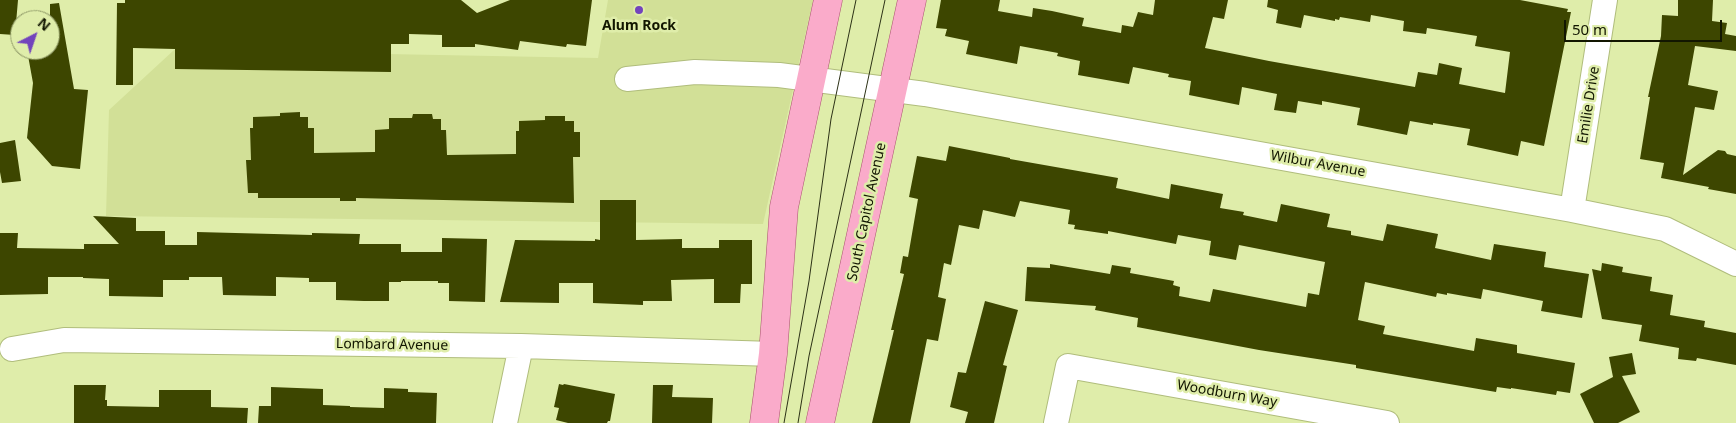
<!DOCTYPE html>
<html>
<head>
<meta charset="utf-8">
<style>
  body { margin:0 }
  #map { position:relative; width:1736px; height:423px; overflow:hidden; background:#dfedaa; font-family:"Noto Sans",sans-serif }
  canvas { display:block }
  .north { position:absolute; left:10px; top:10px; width:50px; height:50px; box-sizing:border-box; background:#dfedaa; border:1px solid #8d9766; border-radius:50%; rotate:41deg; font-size:14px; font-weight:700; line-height:20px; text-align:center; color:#121600 }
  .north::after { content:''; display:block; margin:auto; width:18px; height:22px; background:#7344bc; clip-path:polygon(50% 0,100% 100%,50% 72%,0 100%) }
  .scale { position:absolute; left:1564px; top:20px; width:158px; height:22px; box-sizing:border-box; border:2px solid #121600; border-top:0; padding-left:6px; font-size:15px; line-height:18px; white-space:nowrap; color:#121600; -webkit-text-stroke:4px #dfedaa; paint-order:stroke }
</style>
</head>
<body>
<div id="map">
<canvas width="1736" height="423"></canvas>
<div class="north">N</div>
<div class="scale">50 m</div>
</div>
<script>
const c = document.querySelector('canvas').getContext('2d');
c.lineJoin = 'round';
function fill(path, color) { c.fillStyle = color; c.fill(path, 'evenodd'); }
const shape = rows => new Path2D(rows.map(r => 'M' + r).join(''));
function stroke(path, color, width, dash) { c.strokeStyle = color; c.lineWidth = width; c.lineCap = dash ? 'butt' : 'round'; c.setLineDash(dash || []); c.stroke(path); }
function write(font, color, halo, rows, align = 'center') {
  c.font = font + ' "Noto Sans",sans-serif'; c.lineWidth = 5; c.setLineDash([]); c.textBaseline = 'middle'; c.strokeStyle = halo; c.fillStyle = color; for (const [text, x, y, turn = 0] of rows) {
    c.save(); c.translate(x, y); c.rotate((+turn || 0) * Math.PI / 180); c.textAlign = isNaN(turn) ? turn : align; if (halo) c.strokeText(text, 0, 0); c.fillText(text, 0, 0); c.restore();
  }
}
fill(shape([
  [608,0,813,0,763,224,106,216,109,110,174,50,598,58]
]), '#d2e097');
fill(shape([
  [0,0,18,0,15,35,0,34],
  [125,0,461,0,477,13,510,0,592,0,586,46,567,44,566,47,520,41,518,50,475,44,475,47,442,47,442,35,409,34,409,44,391,44,391,72,175,69,175,49,133,48,133,85,116,85,117,3,125,3],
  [941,0,1000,0,998,11,1032,17,1033,8,1052,11,1084,18,1082,26,1121,33,1122,25,1133,27,1138,12,1153,15,1155,0,1228,0,1224,19,1213,17,1205,48,1269,61,1415,87,1418,72,1437,75,1439,63,1462,68,1459,84,1505,93,1510,52,1475,46,1477,36,1427,28,1426,34,1403,31,1404,21,1371,15,1370,22,1340,17,1339,20,1335,19,1335,21,1304,15,1301,28,1276,23,1278,10,1267,7,1268,0,1520,0,1568,9,1567,12,1571,12,1544,146,1521,141,1518,156,1467,145,1470,129,1433,123,1433,125,1410,121,1407,135,1357,125,1360,108,1322,101,1322,105,1298,101,1296,113,1274,110,1277,94,1242,87,1239,105,1189,95,1191,81,1168,77,1169,74,1133,67,1129,84,1078,75,1080,61,1057,56,1058,53,1020,46,1017,64,966,54,969,41,945,36,947,29,936,28],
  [1678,0,1713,0,1712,21,1727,23,1725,34,1736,36,1736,51,1695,46,1688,85,1718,91,1714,110,1695,107,1683,175,1718,150,1725,151,1727,154,1736,156,1736,194,1708,189,1709,187,1661,178,1664,163,1640,159,1650,97,1648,97,1661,36,1662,15,1678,16],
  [59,3,74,89,88,90,80,169,52,166,27,138,33,83,27,50,50,50,50,4],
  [300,112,300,117,308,117,308,128,314,128,314,153,375,152,375,130,389,129,389,118,412,118,413,114,432,114,433,119,441,119,441,130,446,130,447,155,516,154,516,131,519,131,519,121,545,120,545,116,565,116,565,121,574,121,574,132,580,132,580,157,573,157,574,203,356,198,356,201,340,201,340,198,258,198,258,193,248,193,246,160,251,160,250,128,253,128,253,117,280,116,280,113],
  [15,140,21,181,2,183,0,172,0,143],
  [949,146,1010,158,1010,159,1118,178,1116,188,1169,199,1171,184,1223,194,1220,208,1244,212,1243,215,1277,222,1281,204,1330,214,1327,227,1351,231,1351,235,1383,241,1387,224,1438,234,1435,248,1491,260,1494,244,1546,252,1544,267,1589,274,1582,318,1541,311,1543,301,1483,289,1481,299,1447,293,1447,295,1437,293,1436,297,1365,282,1358,320,1385,326,1383,334,1474,351,1476,338,1517,345,1517,353,1575,363,1570,393,1557,391,1556,395,1511,388,1511,389,1497,387,1496,392,1356,368,1356,365,1259,350,1137,327,1138,318,1095,310,1096,306,1025,301,1027,267,1050,268,1050,264,1110,274,1112,265,1131,268,1130,273,1174,281,1173,285,1180,287,1179,296,1210,302,1213,289,1306,307,1308,293,1319,295,1325,262,1239,245,1236,260,1209,255,1211,241,1178,235,1176,244,1108,231,1108,234,1074,229,1075,225,1068,224,1070,210,1020,201,1015,217,983,210,979,229,959,225,951,265,944,263,938,297,946,299,938,341,927,339,910,423,872,423,894,330,891,330,904,274,900,273,903,256,908,257,918,199,909,197,917,156,946,161],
  [600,200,636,200,636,240,682,239,682,248,719,248,719,240,752,240,752,284,741,284,740,303,714,303,714,279,671,280,672,301,643,301,643,305,593,303,593,283,559,283,559,303,500,302,515,240,595,241,595,239,600,240],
  [93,216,136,218,136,231,165,231,165,245,197,245,197,232,312,235,312,233,360,234,359,244,401,244,401,252,442,252,442,238,487,239,485,302,449,301,449,283,438,283,438,281,401,281,401,282,389,282,389,301,364,301,336,300,336,282,309,282,309,278,276,277,276,296,223,295,222,277,189,277,189,280,163,280,163,297,109,296,109,279,83,278,83,277,48,277,48,294,0,295,0,233,18,233,17,248,84,249,84,244,119,244],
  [1602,263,1623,267,1622,272,1652,277,1650,291,1673,295,1670,315,1705,321,1704,327,1736,333,1736,365,1697,358,1696,361,1678,359,1679,348,1639,341,1642,325,1602,319,1592,269,1601,271],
  [985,301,1018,310,1003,365,1007,366,994,423,965,423,968,412,950,407,958,372,966,373],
  [1632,353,1636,374,1622,376,1640,412,1618,423,1594,423,1580,394,1613,377,1609,357],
  [559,384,563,385,564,384,615,394,610,421,608,421,607,423,568,423,556,420,559,408,554,407],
  [74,385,106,385,105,400,107,400,107,406,159,407,159,390,211,390,211,407,248,408,247,423,74,423],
  [653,385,673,385,672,397,713,398,712,423,652,423],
  [271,387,323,389,323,405,350,406,350,407,384,408,384,388,408,389,408,392,437,393,436,423,258,423,259,406,271,406]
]), '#3d4600');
const minor = shape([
  [627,79,695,72,779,75,925,94,1572,210,1665,229,1736,264],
  [1572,210,1605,0],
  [12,349,64,340,521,346,773,354],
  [505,423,521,346],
  [1056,423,1068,366,1387,423]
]);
const primary = shape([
  [764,423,773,354,784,207,828,0],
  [820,423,912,0]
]);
stroke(minor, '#b0bd7c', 26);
stroke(primary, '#a7526d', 29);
stroke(minor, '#fff', 24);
stroke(primary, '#faabca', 28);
stroke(shape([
  [784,423,809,281,831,119,856,0],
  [798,423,809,356,885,0]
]), '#2c3116', 1);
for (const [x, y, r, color] of [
  [639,10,5,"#7344bc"]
]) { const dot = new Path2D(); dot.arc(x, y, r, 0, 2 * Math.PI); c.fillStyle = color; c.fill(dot); stroke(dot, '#dfedaa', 2); }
write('bold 14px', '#121600', '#dfedaa', [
  ["Alum Rock",639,26]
]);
write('14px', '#121600', '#dfedaa', [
  ["Emilie Drive",1589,105,-81],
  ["Wilbur Avenue",1318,164,10],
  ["South Capitol Avenue",867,212,-78],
  ["Lombard Avenue",392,345,1],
  ["Woodburn Way",1227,394,10]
]);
</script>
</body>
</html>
